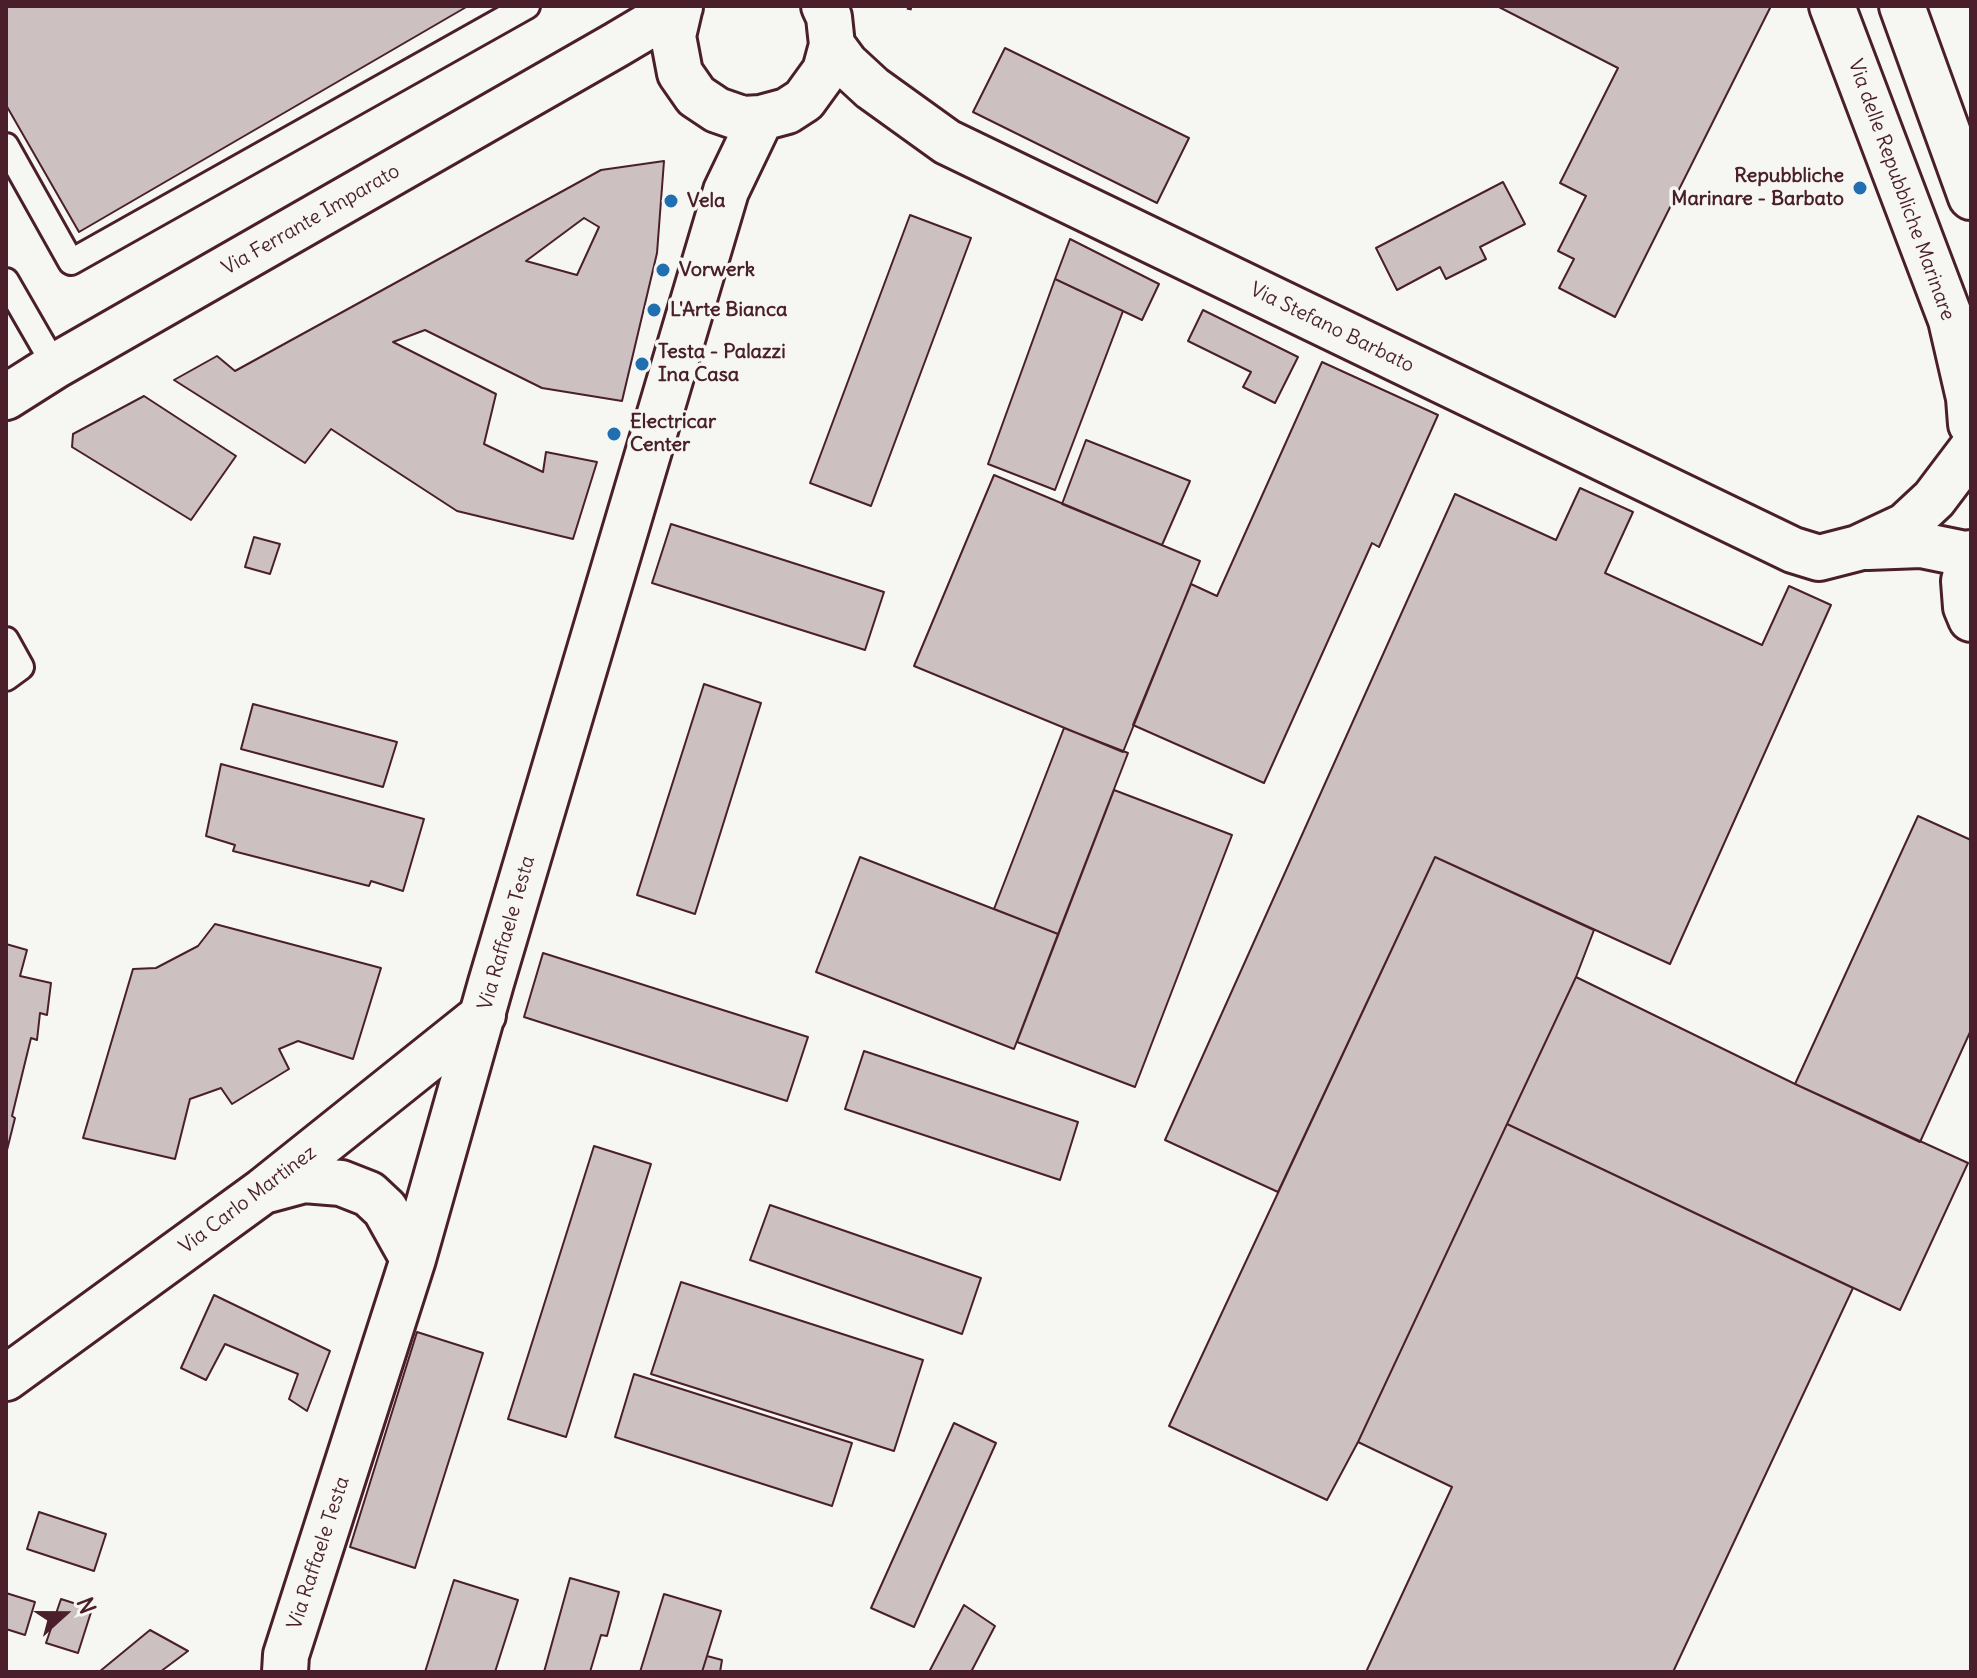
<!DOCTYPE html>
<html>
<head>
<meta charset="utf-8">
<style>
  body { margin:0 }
  #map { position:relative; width:1977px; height:1678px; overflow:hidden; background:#f6f6f2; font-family:Delius,sans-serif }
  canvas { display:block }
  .frame { position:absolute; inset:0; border:8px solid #4a1f2b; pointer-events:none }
  .north { position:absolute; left:24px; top:1574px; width:80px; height:80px; -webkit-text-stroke:6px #f6f6f2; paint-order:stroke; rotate:69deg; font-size:22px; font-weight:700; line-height:32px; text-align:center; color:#4a1f2b }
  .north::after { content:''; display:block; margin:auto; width:28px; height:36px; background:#4a1f2b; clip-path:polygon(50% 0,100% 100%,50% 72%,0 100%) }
</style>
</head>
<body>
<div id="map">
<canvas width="1977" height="1678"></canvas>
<div class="frame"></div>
<div class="north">N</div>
</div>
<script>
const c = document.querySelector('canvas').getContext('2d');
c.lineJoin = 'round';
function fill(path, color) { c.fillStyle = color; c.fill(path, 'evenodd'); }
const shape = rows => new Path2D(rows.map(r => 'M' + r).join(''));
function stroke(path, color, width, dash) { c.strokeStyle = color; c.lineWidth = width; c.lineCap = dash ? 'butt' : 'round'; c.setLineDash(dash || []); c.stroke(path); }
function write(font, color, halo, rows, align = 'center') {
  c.font = font + ' Delius,sans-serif'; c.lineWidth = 7; c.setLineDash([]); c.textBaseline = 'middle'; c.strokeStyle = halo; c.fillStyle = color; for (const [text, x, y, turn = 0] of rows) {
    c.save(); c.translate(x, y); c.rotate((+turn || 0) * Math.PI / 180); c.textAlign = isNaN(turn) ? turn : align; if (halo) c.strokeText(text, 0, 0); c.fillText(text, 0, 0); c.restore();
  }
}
const building = shape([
  [6,6,468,6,79,232,6,105,6,6],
  [1497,6,1771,6,1615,317,1559,288,1574,259,1558,251,1586,196,1560,183,1618,68,1497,6],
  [1005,48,1189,138,1157,203,973,112,1005,48],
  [664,161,657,253,622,401,542,388,425,330,393,342,496,394,484,444,543,472,546,452,597,462,573,539,457,511,331,429,305,463,174,380,217,356,235,371,601,170,664,161],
  [584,218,599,227,577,275,526,261,584,218],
  [1503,182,1525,224,1480,247,1486,259,1446,279,1440,267,1397,290,1376,248,1503,182],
  [910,215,971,238,871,506,810,483,910,215],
  [1070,239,1159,284,1142,320,1055,279,1070,239],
  [1055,279,1123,311,1055,490,988,464,1055,279],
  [1203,310,1298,357,1275,403,1243,387,1251,372,1188,341,1203,310],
  [1322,362,1438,415,1379,547,1372,543,1264,783,1133,725,1191,584,1217,596,1322,362],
  [144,396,236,456,191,520,72,447,73,434,144,396],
  [1086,440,1190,481,1162,545,1062,504,1086,440],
  [994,475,1200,561,1123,752,914,666,994,475],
  [1580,488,1633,512,1605,573,1762,645,1789,586,1831,605,1670,964,1435,857,1278,1192,1165,1140,1455,494,1556,540,1580,488],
  [671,524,884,592,865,650,652,583,671,524],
  [254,537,280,544,270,574,245,567,254,537],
  [704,684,761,703,695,914,637,895,704,684],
  [253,704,397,742,383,787,241,749,253,704],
  [1064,728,1128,753,1058,934,994,909,1064,728],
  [221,764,424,819,403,891,371,881,369,886,233,851,235,845,206,836,221,764],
  [1114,790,1232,835,1135,1087,1017,1042,1114,790],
  [1918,816,1971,840,1971,1030,1920,1142,1795,1084,1918,816],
  [860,857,1058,934,1014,1049,816,972,860,857],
  [1435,857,1594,930,1576,977,1507,1124,1358,1442,1327,1500,1169,1426,1435,857],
  [215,924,381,968,353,1059,298,1041,279,1049,289,1069,232,1104,221,1088,190,1099,175,1159,83,1138,133,969,156,968,198,946,215,924],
  [6,944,27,950,20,976,51,983,47,1015,40,1013,37,1040,31,1038,12,1116,15,1118,7,1150,6,944],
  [543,953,808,1037,787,1101,524,1017,543,953],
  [1576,977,1795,1084,1968,1163,1900,1310,1507,1124,1576,977],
  [864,1051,1078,1122,1060,1180,845,1109,864,1051],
  [1507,1124,1853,1288,1673,1672,1366,1672,1452,1487,1358,1442,1507,1124],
  [594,1146,651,1164,566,1437,508,1419,594,1146],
  [770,1205,981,1278,962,1334,750,1260,770,1205],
  [681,1282,923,1360,894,1451,651,1374,681,1282],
  [214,1295,330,1351,307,1411,289,1399,298,1374,225,1344,206,1380,181,1368,214,1295],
  [417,1332,483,1353,415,1568,350,1547,417,1332],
  [634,1374,852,1443,832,1506,615,1437,634,1374],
  [954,1423,996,1443,914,1627,871,1608,954,1423],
  [39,1512,106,1534,94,1571,27,1549,39,1512],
  [570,1578,619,1592,607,1636,601,1635,590,1672,544,1672,570,1578],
  [454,1580,518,1600,495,1672,425,1672,454,1580],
  [6,1593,35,1602,25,1635,6,1629,6,1593],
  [664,1594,721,1611,702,1672,640,1672,664,1594],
  [61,1599,92,1609,78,1653,46,1643,61,1599],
  [964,1605,995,1626,971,1672,929,1672,964,1605],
  [150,1630,188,1651,160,1672,99,1672,150,1630],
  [707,1656,722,1660,720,1672,702,1672,707,1656]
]);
fill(building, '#ccc1c0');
stroke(building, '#4a1f2b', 2);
const service = shape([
  [6,146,71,262,527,6],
  [6,281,55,366],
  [6,640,21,667,6,678]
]);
const minor = shape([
  [680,6,673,36,680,73,696,96,717,110,743,119,761,118,787,111,804,100,825,71,832,45,829,17,824,6],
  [832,45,846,64,872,88,947,142,1793,550,1819,558,1858,548,1905,526,1934,499,1971,450],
  [6,397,55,366,616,45,680,7],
  [1868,547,1921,545,1970,555],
  [267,1190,304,1180,341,1183,369,1194,385,1209,413,1259],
  [6,1378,263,1191,483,1015],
  [285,1672,286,1655,413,1259,491,983,726,191,761,118]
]);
const secondary = shape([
  [1832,6,1951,320,1969,398,1971,424],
  [1902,6,1971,197],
  [1971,553,1964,581,1966,607,1971,619]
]);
stroke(service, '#4a1f2b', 30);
stroke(minor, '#4a1f2b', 50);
stroke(secondary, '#4a1f2b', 50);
stroke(shape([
  [909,10,910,6]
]), '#4a1f2b', 5, [6, 6]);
stroke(service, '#f6f6f2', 24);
stroke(minor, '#f6f6f2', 44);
stroke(secondary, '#f6f6f2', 44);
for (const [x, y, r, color] of [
  [1860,188,8,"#1f6fb2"],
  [671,201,8,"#1f6fb2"],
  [663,270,8,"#1f6fb2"],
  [654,310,8,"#1f6fb2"],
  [642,364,8,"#1f6fb2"],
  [614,434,8,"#1f6fb2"]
]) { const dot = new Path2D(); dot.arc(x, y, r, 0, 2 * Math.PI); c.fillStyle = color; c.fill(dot); stroke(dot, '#f6f6f2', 3); }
write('bold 20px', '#4a1f2b', '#f6f6f2', [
  ["Repubbliche",1844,176,"right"],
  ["Marinare - Barbato",1844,199,"right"],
  ["Vela",687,201],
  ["Vorwerk",679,270],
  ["L'Arte Bianca",670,310],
  ["Testa - Palazzi",658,352],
  ["Ina Casa",658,375],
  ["Electricar",630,422],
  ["Center",630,445]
], 'left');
write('20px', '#4a1f2b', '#f6f6f2', [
  ["Via delle Repubbliche Marinare",1901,190,70],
  ["Via Ferrante Imparato",311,220,-30],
  ["Via Stefano Barbato",1332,328,26],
  ["Via Raffaele Testa",507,933,-74],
  ["Via Carlo Martinez",248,1200,-37],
  ["Via Raffaele Testa",319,1553,-72]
]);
</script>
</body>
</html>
